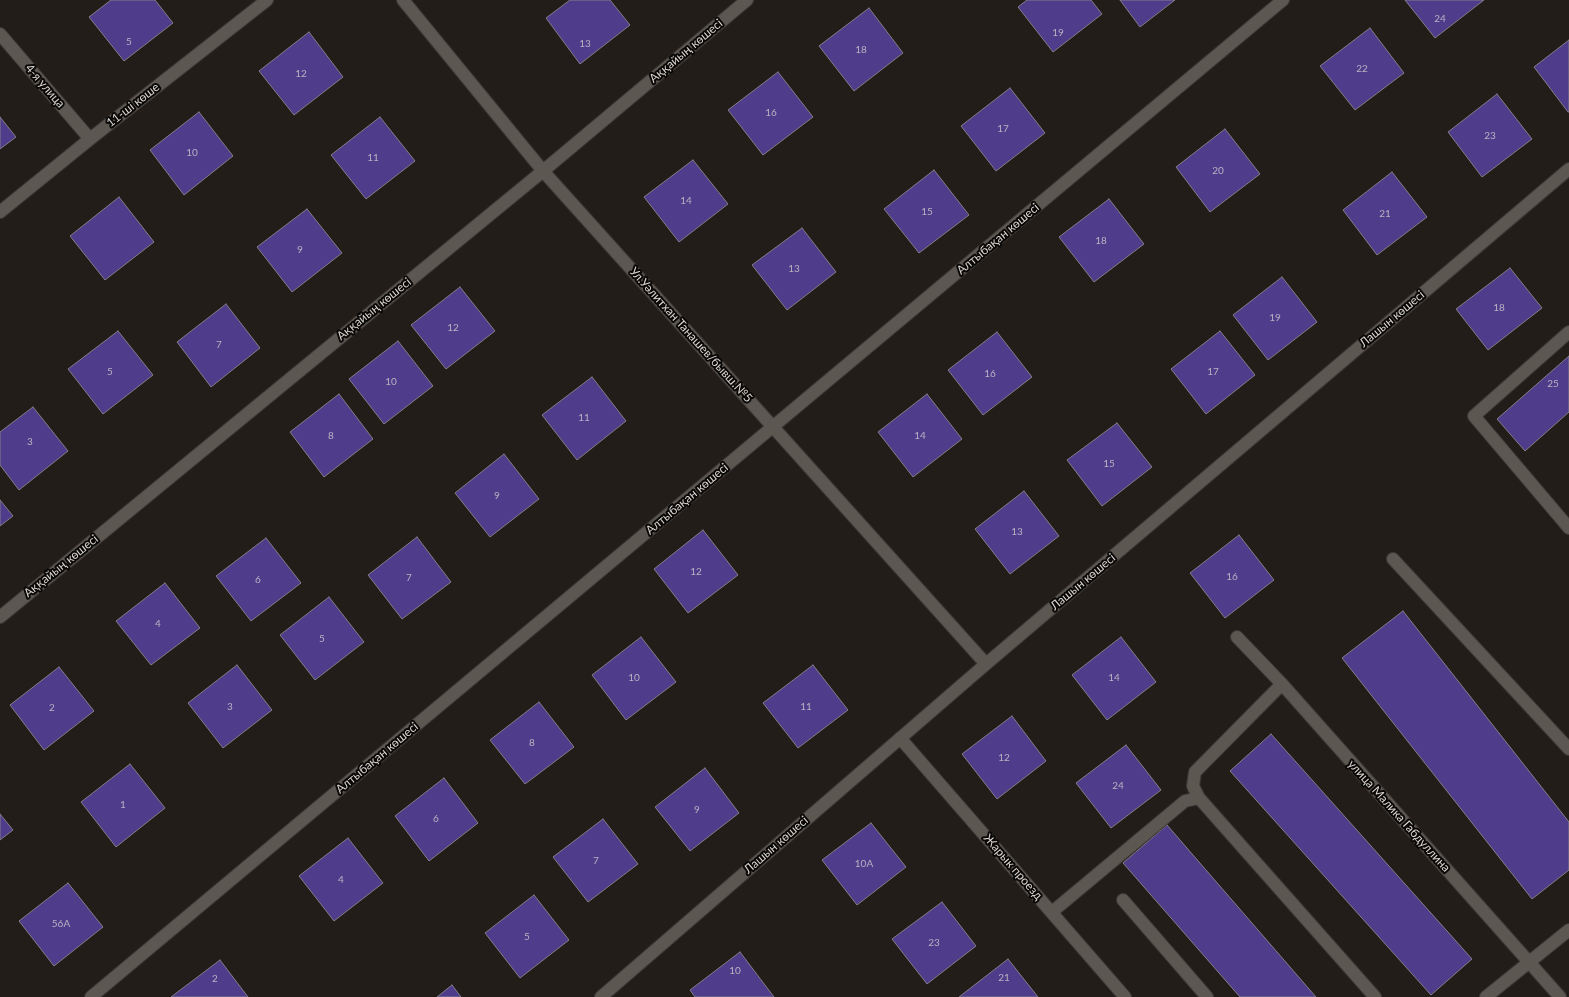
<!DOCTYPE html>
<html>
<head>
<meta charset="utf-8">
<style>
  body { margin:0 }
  canvas { display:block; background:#221d19 }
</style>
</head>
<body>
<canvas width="1569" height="997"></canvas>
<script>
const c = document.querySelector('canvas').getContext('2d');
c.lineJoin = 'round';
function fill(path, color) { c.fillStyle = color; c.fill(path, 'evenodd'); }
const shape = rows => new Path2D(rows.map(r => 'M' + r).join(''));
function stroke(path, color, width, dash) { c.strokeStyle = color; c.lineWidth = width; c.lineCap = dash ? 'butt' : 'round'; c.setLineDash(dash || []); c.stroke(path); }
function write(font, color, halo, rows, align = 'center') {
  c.font = font + ' Lato,sans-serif'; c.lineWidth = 4; c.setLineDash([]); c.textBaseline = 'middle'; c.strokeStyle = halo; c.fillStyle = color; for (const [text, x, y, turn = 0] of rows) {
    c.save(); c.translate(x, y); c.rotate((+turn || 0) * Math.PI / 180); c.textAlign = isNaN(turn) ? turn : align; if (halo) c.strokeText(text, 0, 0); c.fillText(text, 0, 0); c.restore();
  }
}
const building = shape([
  [111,0,155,0,173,23,124,61,89,17,111,0],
  [570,0,610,0,630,25,580,64,546,18,570,0],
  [1027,0,1091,0,1102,14,1053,52,1018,7,1027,0],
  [1120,0,1175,0,1140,27,1120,0],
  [1405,0,1484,0,1435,38,1405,0],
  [869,8,903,53,854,91,819,46,869,8],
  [1370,28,1404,73,1355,110,1320,66,1370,28],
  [309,32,343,77,294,115,259,71,309,32],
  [1569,40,1569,112,1568,112,1534,67,1569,40],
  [778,72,813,117,763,155,728,110,778,72],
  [1010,88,1045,133,996,171,961,126,1010,88],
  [1497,94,1532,139,1482,177,1448,132,1497,94],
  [199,112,233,156,184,195,150,150,199,112],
  [0,117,16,137,0,149,0,117],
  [380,117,415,161,366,199,331,155,380,117],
  [1225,129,1260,174,1210,212,1176,167,1225,129],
  [693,160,728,204,679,242,644,197,693,160],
  [934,170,969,215,919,253,884,209,934,170],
  [1392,172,1427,217,1377,255,1343,210,1392,172],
  [119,197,154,242,105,280,70,236,119,197],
  [1109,199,1144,244,1094,282,1059,237,1109,199],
  [307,209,342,253,292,292,257,247,307,209],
  [802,228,836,272,787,310,752,265,802,228],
  [1510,268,1542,308,1488,350,1456,309,1510,268],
  [1282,277,1317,322,1268,360,1233,315,1282,277],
  [460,287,495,331,446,369,411,325,460,287],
  [226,304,260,348,211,387,177,342,226,304],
  [118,331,153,375,103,414,68,369,118,331],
  [1220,331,1255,375,1206,414,1171,369,1220,331],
  [997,332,1032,377,983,415,948,370,997,332],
  [398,341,433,386,384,424,349,379,398,341],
  [1569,356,1569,412,1525,451,1497,419,1569,356],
  [592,377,626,421,577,460,542,415,592,377],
  [339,394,373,439,324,477,290,432,339,394],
  [927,394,962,439,913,477,878,432,927,394],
  [33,407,68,451,19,490,0,465,0,432,33,407],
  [1117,423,1152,467,1102,506,1067,460,1117,423],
  [504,454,539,499,490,537,455,493,504,454],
  [1024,491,1059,536,1010,574,975,529,1024,491],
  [0,500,13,516,0,526,0,500],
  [703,530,738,575,688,613,654,569,703,530],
  [1239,535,1274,580,1225,618,1190,573,1239,535],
  [417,537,451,582,402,619,368,575,417,537],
  [266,538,301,583,251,621,216,576,266,538],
  [165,583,200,628,151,665,116,621,165,583],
  [329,597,364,642,315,680,280,635,329,597],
  [1403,611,1569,822,1569,870,1532,899,1342,658,1403,611],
  [641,637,676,682,626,720,592,675,641,637],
  [1121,637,1156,682,1107,720,1072,675,1121,637],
  [237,665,272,710,223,748,188,703,237,665],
  [813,665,848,710,798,748,763,703,813,665],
  [59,667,94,711,44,750,10,705,59,667],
  [539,702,574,747,525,784,490,740,539,702],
  [1012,716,1046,761,997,799,962,754,1012,716],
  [1271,734,1472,959,1431,995,1230,771,1271,734],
  [1126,745,1161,790,1111,828,1076,783,1126,745],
  [130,764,165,808,116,847,81,802,130,764],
  [705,768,739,813,690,851,655,807,705,768],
  [444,778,478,823,429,861,395,816,444,778],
  [0,814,13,830,0,840,0,814],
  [603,819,638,864,588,902,553,857,603,819],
  [871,823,906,867,857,905,822,860,871,823],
  [1167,825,1316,997,1240,997,1123,863,1167,825],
  [348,838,383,883,334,921,299,876,348,838],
  [68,883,103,927,54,966,19,921,68,883],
  [534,895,569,940,520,978,485,933,534,895],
  [942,902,976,946,927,984,892,939,942,902],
  [740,952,774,997,695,997,690,990,740,952],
  [1008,959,1038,997,959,997,1008,959],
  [220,960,248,997,171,997,220,960],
  [452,985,461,997,437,997,452,985]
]);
fill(building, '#4f3d8b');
stroke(building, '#7f7f86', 1);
const minor = shape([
  [403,0,543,171,986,664],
  [0,34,90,139],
  [0,212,90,139,267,0],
  [1569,332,1474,416,1569,528],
  [1393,559,1569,749],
  [0,617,543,171,747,0],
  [1237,637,1282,684,1560,997],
  [1282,684,1195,772,1193,786,1199,798,1375,997],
  [900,738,1125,997],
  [1123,900,1207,997],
  [1052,912,1185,801,1199,798],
  [91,997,1283,0],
  [601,997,986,664,1569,169],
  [1486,997,1569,930]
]);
stroke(minor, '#3e3937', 14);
stroke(minor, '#5d5752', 12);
write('10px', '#b9b1c2', null, [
  ["24",1440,19],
  ["19",1058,33],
  ["5",129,42],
  ["13",585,44],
  ["18",861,50],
  ["22",1362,69],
  ["12",301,74],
  ["16",771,113],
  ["17",1003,129],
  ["23",1490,136],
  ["10",192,153],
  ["11",373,158],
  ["20",1218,171],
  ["14",686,201],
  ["15",927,212],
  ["21",1385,214],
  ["18",1101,241],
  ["9",300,250],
  ["13",794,269],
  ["18",1499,308],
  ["19",1275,318],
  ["12",453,328],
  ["7",219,345],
  ["5",110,372],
  ["17",1213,372],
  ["16",990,374],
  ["10",391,382],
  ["25",1553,384],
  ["11",584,418],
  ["8",331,436],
  ["14",920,436],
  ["3",30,442],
  ["15",1109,464],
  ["9",497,496],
  ["13",1017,532],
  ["12",696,572],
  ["16",1232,577],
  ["7",409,578],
  ["6",258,580],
  ["4",158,624],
  ["5",322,639],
  ["10",634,678],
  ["14",1114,678],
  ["3",230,707],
  ["11",806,707],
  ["2",52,708],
  ["8",532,743],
  ["12",1004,758],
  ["24",1118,786],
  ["1",123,805],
  ["9",697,810],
  ["6",436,819],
  ["7",596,861],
  ["10А",864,864],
  ["4",341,880],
  ["56А",61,924],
  ["5",527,937],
  ["23",934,943],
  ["10",735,971],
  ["21",1004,978],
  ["2",215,979]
]);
write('12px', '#dcd8d5', '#0a0806', [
  ["Аққайың көшесі",686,51,-40],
  ["4-я улица",45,86,49],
  ["11-ші көше",133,105,-38],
  ["Алтыбақан көшесі",998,239,-40],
  ["Аққайың көшесі",374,309,-39],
  ["Лашын көшесі",1392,319,-40],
  ["Ул.Уәлитхан Танашев/бывш.№5",691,335,48],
  ["Алтыбақан көшесі",687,499,-40],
  ["Аққайың көшесі",61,566,-39],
  ["Лашын көшесі",1083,582,-40],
  ["Алтыбақан көшесі",377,758,-40],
  ["улица Малика Габдуллина",1399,816,48],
  ["Лашын көшесі",776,845,-41],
  ["Жарык проезд",1013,867,49]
]);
</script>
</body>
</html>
